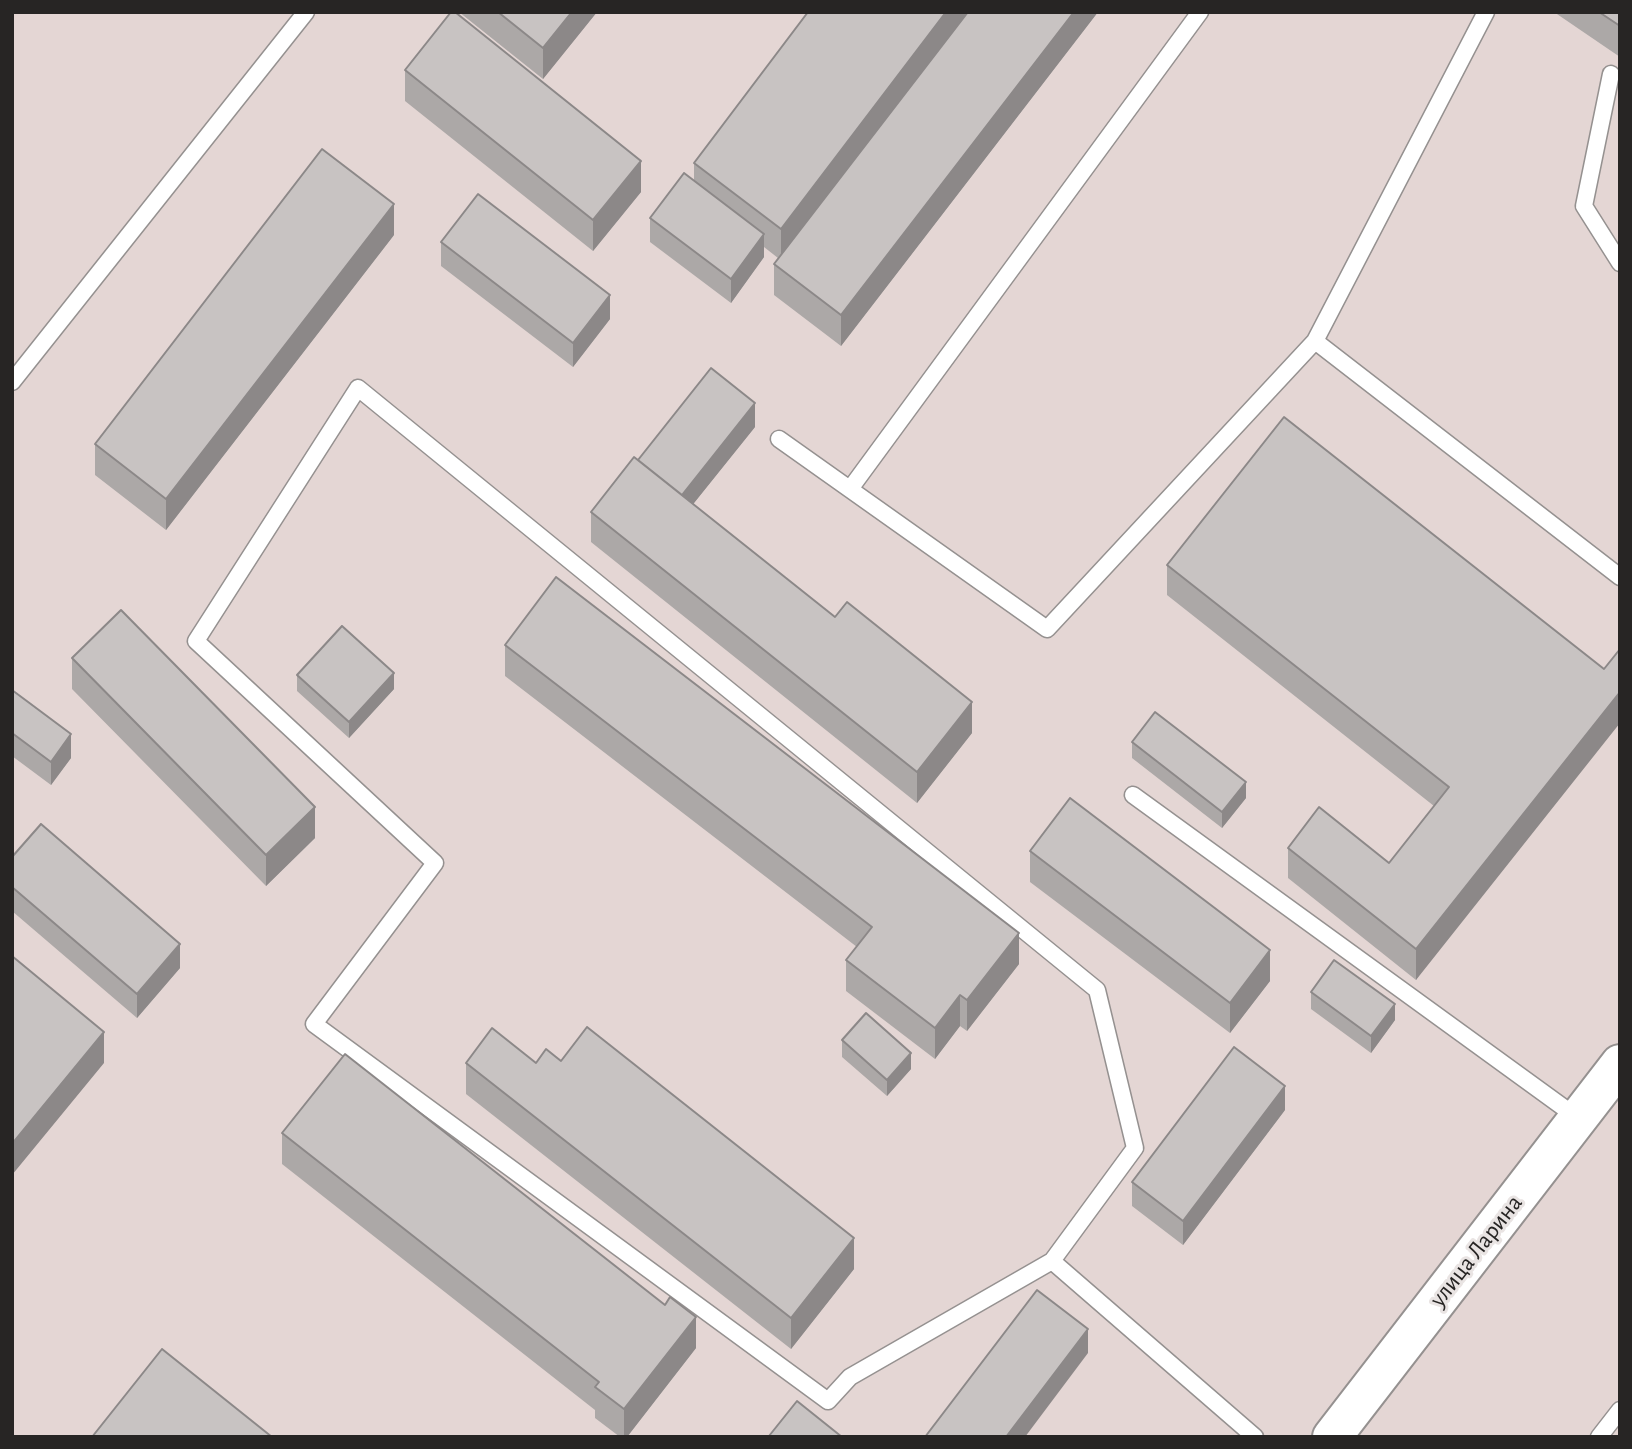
<!DOCTYPE html>
<html>
<head>
<meta charset="utf-8">
<style>
  body { margin:0 }
  #map { position:relative; width:1632px; height:1449px; overflow:hidden; background:#e9e4e3; font-family:"Alegreya Sans",sans-serif }
  canvas { display:block }
  .frame { position:absolute; inset:0; border:14px solid #272524; pointer-events:none }
</style>
</head>
<body>
<div id="map">
<canvas width="1632" height="1449"></canvas>
<div class="frame"></div>
</div>
<script>
const c = document.querySelector('canvas').getContext('2d');
c.lineJoin = 'round';
function fill(path, color) { c.fillStyle = color; c.fill(path, 'evenodd'); }
const shape = rows => new Path2D(rows.map(r => 'M' + r).join(''));
function stroke(path, color, width, dash) { c.strokeStyle = color; c.lineWidth = width; c.lineCap = dash ? 'butt' : 'round'; c.setLineDash(dash || []); c.stroke(path); }
function write(font, color, halo, rows, align = 'center') {
  c.font = font + ' "Alegreya Sans",sans-serif'; c.lineWidth = 6; c.setLineDash([]); c.textBaseline = 'middle'; c.strokeStyle = halo; c.fillStyle = color; for (const [text, x, y, turn = 0] of rows) {
    c.save(); c.translate(x, y); c.rotate((+turn || 0) * Math.PI / 180); c.textAlign = isNaN(turn) ? turn : align; if (halo) c.strokeText(text, 0, 0); c.fillText(text, 0, 0); c.restore();
  }
}
fill(shape([
  [12,12,1620,12,1620,1437,12,1437]
]), '#e4d6d4');
const service = shape([
  [1611,74,1584,206,1620,263],
  [1315,341,1486,12],
  [12,382,306,12],
  [779,439,1047,629,1315,341,1620,577],
  [850,489,1200,12],
  [1133,795,1578,1118],
  [1052,1261,1135,1148,1097,990,358,388,196,641,435,863,314,1024,828,1401,850,1377,1052,1261,1255,1437],
  [1599,1437,1620,1410]
]);
const tertiary = shape([
  [1332,1437,1620,1064]
]);
stroke(service, '#959190', 19);
stroke(tertiary, '#959190', 42);
stroke(service, '#fff', 16);
stroke(tertiary, '#fff', 38);
fill(shape([
  [459,12,597,12,543,79],
  [1098,12,841,346,774,295,774,264,778,258,764,247,764,257,731,303,650,242,650,218,694,180,694,163],
  [1554,12,1620,12,1620,57],
  [405,70,641,192,593,251,405,101],
  [394,235,166,530,95,475,95,444],
  [441,242,610,319,573,367,441,266],
  [755,427,693,504,972,733,917,803,591,542,591,512,638,460],
  [1167,565,1604,669,1416,980,1288,878,1288,848,1389,863,1434,806,1167,595],
  [505,645,1019,964,967,1031,960,1026,935,1059,846,991,846,960,857,947,505,676],
  [72,658,315,838,266,886,72,689],
  [297,675,394,689,349,738,297,691],
  [12,690,71,758,51,785,12,756],
  [1132,742,1246,798,1222,828,1132,758],
  [1030,851,1270,981,1230,1033,1030,882],
  [12,857,180,968,137,1018,12,911],
  [1311,992,1395,1020,1371,1053,1311,1009],
  [842,1040,911,1069,887,1096,842,1057],
  [561,1061,854,1269,791,1349,466,1094,466,1063,536,1063],
  [1285,1110,1183,1245,1132,1206,1132,1182],
  [282,1133,696,1348,627,1437,620,1437,595,1418,595,1410,282,1164]
]), '#aca8a7');
fill(shape([
  [572,12,597,12,543,79,543,48],
  [946,12,970,12,781,260,781,229],
  [1074,12,1098,12,841,346,841,315],
  [641,161,641,192,593,251,593,220],
  [394,204,394,235,166,530,166,499],
  [764,234,764,257,731,303,731,279],
  [610,295,610,319,573,367,573,343],
  [755,403,755,427,678,523,678,499],
  [394,673,394,689,349,738,349,722],
  [1620,692,1620,723,1416,980,1416,949],
  [972,702,972,733,917,803,917,772],
  [71,734,71,758,51,785,51,762],
  [1246,782,1246,798,1222,828,1222,812],
  [315,807,315,838,266,886,266,855],
  [1019,933,1019,964,967,1031,967,1000],
  [180,944,180,968,137,1018,137,994],
  [1270,950,1270,981,1230,1033,1230,1003],
  [960,995,960,1026,935,1059,935,1028],
  [1395,1004,1395,1020,1371,1053,1371,1036],
  [104,1032,104,1063,12,1175,12,1144],
  [911,1053,911,1069,887,1096,887,1080],
  [1285,1086,1285,1110,1183,1245,1183,1221],
  [854,1238,854,1269,791,1349,791,1318],
  [696,1317,696,1348,627,1437,624,1437,624,1409],
  [1088,1329,1088,1353,1025,1437,1006,1437]
]), '#8c8888');
const building = shape([
  [451,12,455,12,641,161,593,220,405,70,451,12],
  [498,12,572,12,543,48,498,12],
  [808,12,946,12,781,229,694,163,808,12],
  [968,12,1074,12,841,315,774,264,968,12],
  [1599,12,1620,12,1620,26,1599,12],
  [322,149,394,204,166,499,95,444,322,149],
  [684,173,764,234,731,279,650,218,684,173],
  [478,194,610,295,573,343,441,242,478,194],
  [711,368,755,403,682,495,638,460,711,368],
  [1284,417,1604,669,1620,649,1620,692,1416,949,1288,848,1319,807,1389,863,1449,787,1167,565,1284,417],
  [634,457,835,617,847,602,972,702,917,772,591,512,634,457],
  [556,577,1019,933,967,1000,960,995,935,1028,846,960,872,927,505,645,556,577],
  [121,610,315,807,266,855,72,658,121,610],
  [342,626,394,673,349,722,297,675,342,626],
  [12,690,71,734,51,762,12,733,12,690],
  [1155,712,1246,782,1222,812,1132,742,1155,712],
  [1070,798,1270,950,1230,1003,1030,851,1070,798],
  [41,824,180,944,137,994,12,887,12,857,41,824],
  [12,956,104,1032,12,1144,12,956],
  [1334,960,1395,1004,1371,1036,1311,992,1334,960],
  [866,1013,911,1053,887,1080,842,1040,866,1013],
  [587,1027,854,1238,791,1318,466,1063,492,1028,536,1063,546,1049,561,1061,587,1027],
  [1234,1047,1285,1086,1183,1221,1132,1182,1234,1047],
  [345,1054,665,1305,670,1297,696,1317,624,1409,595,1387,599,1382,282,1133,345,1054],
  [1037,1290,1088,1329,1006,1437,925,1437,1037,1290],
  [162,1349,272,1437,92,1437,162,1349],
  [797,1401,842,1437,770,1437,769,1436,797,1401]
]);
fill(building, '#c8c3c2');
stroke(building, '#8c8888', 2);
write('24px', '#272524', '#e9e4e3', [
  ["улица Ларина",1476,1251,-52]
]);
</script>
</body>
</html>
